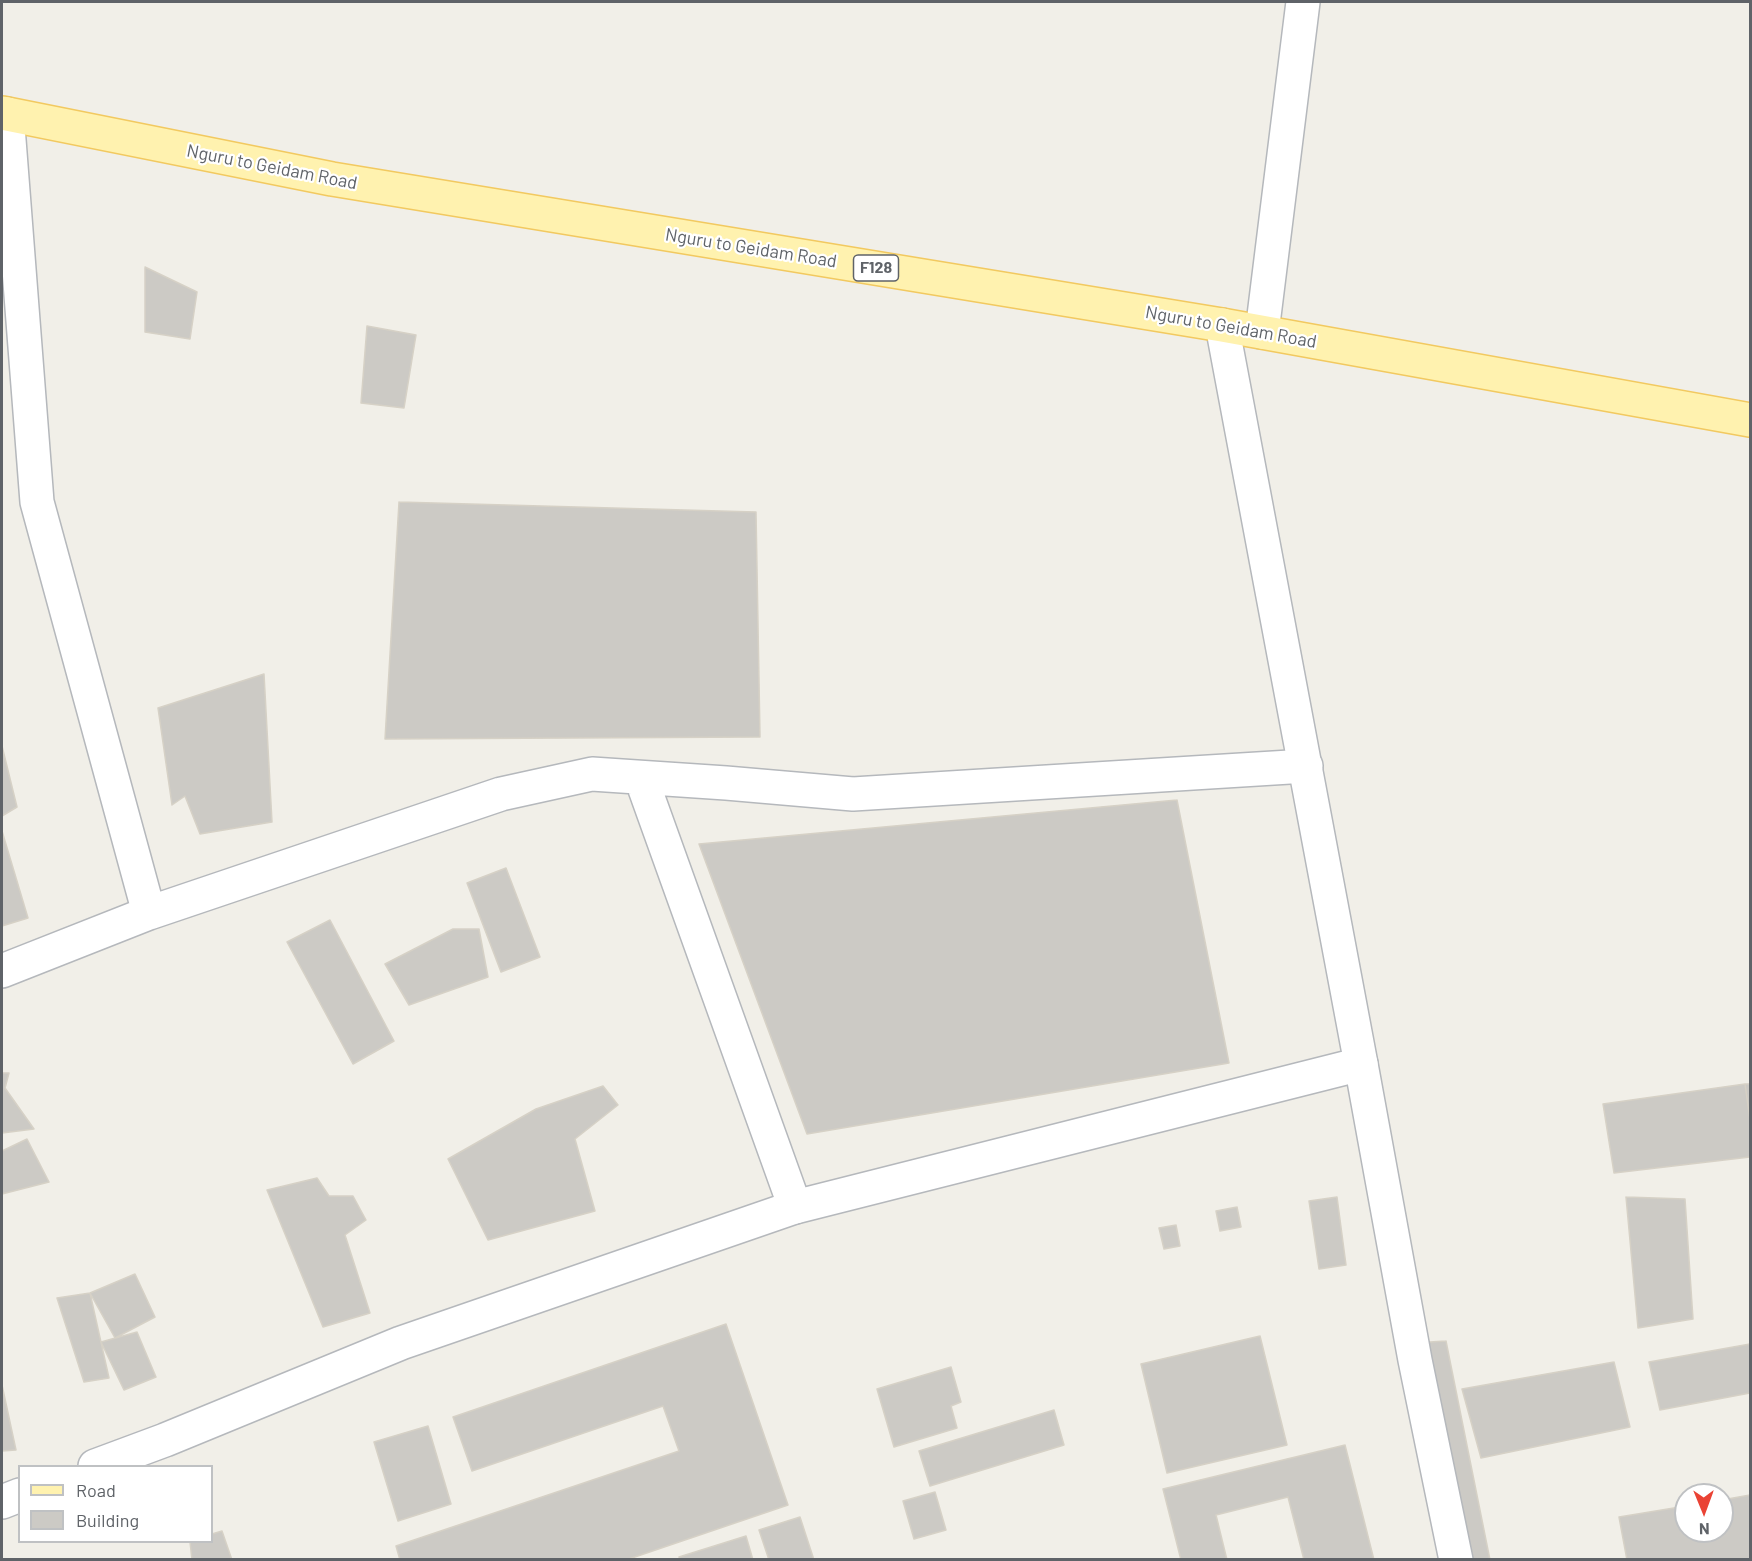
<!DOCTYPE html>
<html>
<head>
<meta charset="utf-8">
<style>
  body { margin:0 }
  #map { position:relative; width:1752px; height:1561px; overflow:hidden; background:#f1efe8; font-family:Barlow,sans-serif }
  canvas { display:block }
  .frame { position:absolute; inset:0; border:3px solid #5f6368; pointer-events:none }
  .legend { position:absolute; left:18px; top:1465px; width:195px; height:78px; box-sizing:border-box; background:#fff; border:2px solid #bfc1c3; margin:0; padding:8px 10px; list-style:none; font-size:18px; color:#5f6368 }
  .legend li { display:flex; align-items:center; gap:12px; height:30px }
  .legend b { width:30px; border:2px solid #bfc1c3 }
  .north { position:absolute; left:1674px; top:1483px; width:60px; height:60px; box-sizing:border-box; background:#fff; border:2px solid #bfc1c3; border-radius:50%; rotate:179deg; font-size:16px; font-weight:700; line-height:24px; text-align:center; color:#5f6368 }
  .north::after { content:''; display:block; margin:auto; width:21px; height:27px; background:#ea4335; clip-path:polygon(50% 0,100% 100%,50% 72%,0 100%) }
</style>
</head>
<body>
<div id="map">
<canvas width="1752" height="1561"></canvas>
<div class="frame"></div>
<ul class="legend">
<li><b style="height:8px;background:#fff2af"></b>Road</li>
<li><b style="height:16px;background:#cccac5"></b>Building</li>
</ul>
<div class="north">N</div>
</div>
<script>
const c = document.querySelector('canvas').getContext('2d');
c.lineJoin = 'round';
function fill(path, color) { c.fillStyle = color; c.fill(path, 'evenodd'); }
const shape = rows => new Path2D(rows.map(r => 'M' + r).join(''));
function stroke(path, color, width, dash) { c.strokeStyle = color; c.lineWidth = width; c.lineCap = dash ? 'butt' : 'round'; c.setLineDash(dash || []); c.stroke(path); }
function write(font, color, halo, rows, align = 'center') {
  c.font = font + ' Barlow,sans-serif'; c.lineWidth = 4.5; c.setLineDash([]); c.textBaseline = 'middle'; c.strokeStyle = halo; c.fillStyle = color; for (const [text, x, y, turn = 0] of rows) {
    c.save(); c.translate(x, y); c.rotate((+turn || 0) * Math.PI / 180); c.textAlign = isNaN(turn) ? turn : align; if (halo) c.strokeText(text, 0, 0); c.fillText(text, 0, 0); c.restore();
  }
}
const building = shape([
  [145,267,197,292,190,339,145,332,145,267],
  [367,326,416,335,404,408,361,403,367,326],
  [399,502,756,512,760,737,385,739,399,502],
  [264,674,272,822,200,834,185,796,172,805,158,708,264,674],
  [2,746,17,807,2,816,2,746],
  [1177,800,1229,1063,807,1134,699,844,1177,800],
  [2,831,28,918,2,926,2,831],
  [506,868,540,957,501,972,467,883,506,868],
  [330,920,394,1041,353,1064,287,942,330,920],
  [453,929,479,929,488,977,409,1005,385,964,453,929],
  [2,1073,9,1073,5,1088,34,1129,2,1133,2,1073],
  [1745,1084,1750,1084,1750,1120,1745,1084],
  [1745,1084,1750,1120,1750,1157,1614,1173,1603,1104,1745,1084],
  [603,1086,618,1105,575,1139,595,1211,488,1240,448,1159,536,1109,603,1086],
  [27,1139,49,1182,2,1194,2,1151,27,1139],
  [317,1178,329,1196,353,1196,366,1220,345,1235,370,1313,323,1327,267,1190,317,1178],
  [1337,1197,1346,1265,1319,1269,1309,1201,1337,1197],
  [1626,1197,1685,1199,1693,1319,1638,1328,1626,1197],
  [1237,1207,1241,1227,1220,1231,1216,1211,1237,1207],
  [1176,1225,1180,1246,1164,1249,1159,1228,1176,1225],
  [135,1274,155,1317,115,1338,90,1293,135,1274],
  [90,1293,109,1378,84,1382,57,1298,90,1293],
  [726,1324,788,1505,626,1560,400,1560,396,1546,679,1451,663,1406,472,1471,453,1417,726,1324],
  [137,1332,156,1377,124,1390,101,1342,137,1332],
  [1260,1336,1287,1445,1167,1473,1141,1364,1260,1336],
  [1446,1341,1490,1560,1464,1560,1413,1343,1446,1341],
  [1750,1344,1750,1393,1660,1410,1649,1362,1750,1344],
  [1614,1362,1630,1427,1481,1458,1462,1389,1614,1362],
  [951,1367,961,1402,951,1406,957,1428,894,1447,877,1389,951,1367],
  [2,1385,16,1450,2,1451,2,1385],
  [1054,1410,1064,1445,930,1486,919,1451,1054,1410],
  [428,1426,451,1504,398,1521,374,1442,428,1426],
  [1345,1445,1374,1560,1304,1560,1288,1497,1216,1515,1227,1560,1181,1560,1163,1489,1345,1445],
  [935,1492,946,1530,914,1539,903,1501,935,1492],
  [1750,1495,1750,1560,1627,1560,1619,1517,1686,1506,1686,1531,1722,1531,1722,1500,1750,1495],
  [800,1517,814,1560,769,1560,759,1530,800,1517],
  [222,1531,232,1560,192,1560,190,1542,212,1542,212,1534,222,1531],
  [746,1536,753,1560,680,1560,679,1557,746,1536]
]);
fill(building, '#cccac5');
stroke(building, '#d6d1c6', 1.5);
const minor = shape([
  [7,114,37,502,149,913],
  [1262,332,1303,2],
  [641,778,795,1207],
  [2,971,149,913,501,794,592,774,726,783,853,794,1306,766],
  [1361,1064,1415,1360,1456,1560]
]);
const tertiary = shape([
  [95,1466,165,1440,401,1343,795,1207,1361,1064,1222,325],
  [2,1502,20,1495]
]);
const primary = shape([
  [2,113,332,179,1222,325,1750,420]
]);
stroke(minor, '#b5b8bc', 36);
stroke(tertiary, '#b5b8bc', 36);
stroke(primary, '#f2c960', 36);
stroke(minor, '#fff', 33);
stroke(tertiary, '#fff', 33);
stroke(primary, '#fff2af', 33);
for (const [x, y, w] of [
  [876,268,45]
]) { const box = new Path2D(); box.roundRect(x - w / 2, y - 13, w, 26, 4.5); c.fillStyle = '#fff'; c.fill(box); stroke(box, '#5f6368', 1.5); }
write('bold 16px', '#5f6368', null, [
  ["F128",876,268]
]);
write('18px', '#5f6368', '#fff', [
  ["Nguru to Geidam Road",272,167,11],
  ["Nguru to Geidam Road",751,248,9],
  ["Nguru to Geidam Road",1231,327,10]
]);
</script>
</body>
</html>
